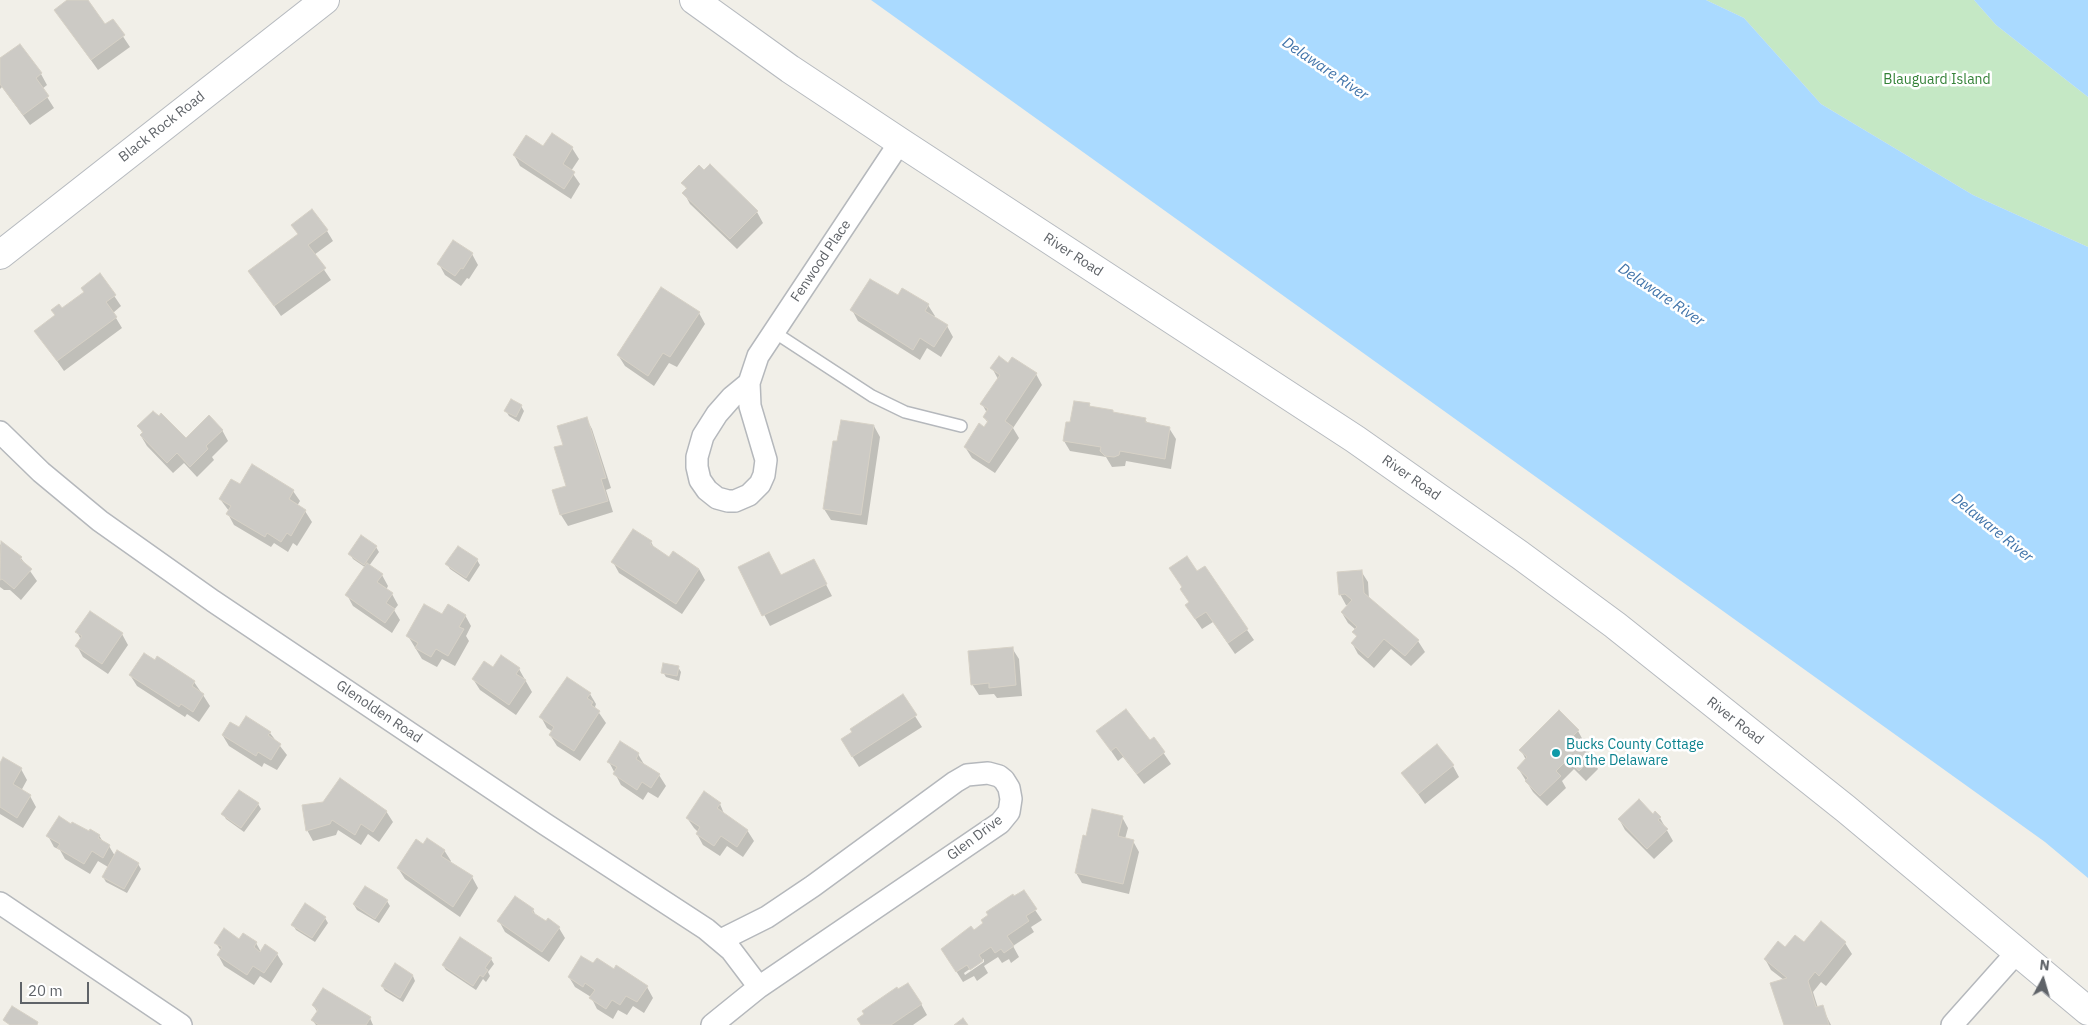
<!DOCTYPE html>
<html>
<head>
<meta charset="utf-8">
<style>
  body { margin:0 }
  #map { position:relative; width:2088px; height:1025px; overflow:hidden; background:#f1efe8; font-family:"IBM Plex Sans",sans-serif }
  canvas { display:block }
  .north { position:absolute; left:2018px; top:955px; width:50px; height:50px; -webkit-text-stroke:4px #fff; paint-order:stroke; rotate:6deg; font-size:14px; font-weight:700; line-height:20px; text-align:center; color:#5f6368 }
  .north::after { content:''; display:block; margin:auto; width:18px; height:22px; background:#5f6368; clip-path:polygon(50% 0,100% 100%,50% 72%,0 100%) }
  .scale { position:absolute; left:20px; top:982px; width:69px; height:22px; box-sizing:border-box; border:2px solid #5f6368; border-top:0; padding-left:6px; font-size:15px; line-height:18px; white-space:nowrap; color:#5f6368; -webkit-text-stroke:4px #fff; paint-order:stroke }
</style>
</head>
<body>
<div id="map">
<canvas width="2088" height="1025"></canvas>
<div class="north">N</div>
<div class="scale">20 m</div>
</div>
<script>
const c = document.querySelector('canvas').getContext('2d');
c.lineJoin = 'round';
function fill(path, color) { c.fillStyle = color; c.fill(path, 'evenodd'); }
const shape = rows => new Path2D(rows.map(r => 'M' + r).join(''));
function stroke(path, color, width, dash) { c.strokeStyle = color; c.lineWidth = width; c.lineCap = dash ? 'butt' : 'round'; c.setLineDash(dash || []); c.stroke(path); }
function write(font, color, halo, rows, align = 'center') {
  c.font = font + ' "IBM Plex Sans",sans-serif'; c.lineWidth = 5; c.setLineDash([]); c.textBaseline = 'middle'; c.strokeStyle = halo; c.fillStyle = color; for (const [text, x, y, turn = 0] of rows) {
    c.save(); c.translate(x, y); c.rotate((+turn || 0) * Math.PI / 180); c.textAlign = isNaN(turn) ? turn : align; if (halo) c.strokeText(text, 0, 0); c.fillText(text, 0, 0); c.restore();
  }
}
fill(shape([
  [1706,0,1974,0,1996,25,2088,97,2088,247,1973,195,1821,104,1744,18]
]), '#c5e8c5');
fill(shape([
  [871,0,1706,0,1744,18,1821,104,1973,195,2088,247,2088,878,2045,842],
  [1974,0,2088,0,2088,97,1996,25]
]), '#aadaff');
fill(shape([
  [69,0,86,0,105,26,112,20,130,47,98,70,55,10],
  [0,60,41,74,47,85,42,89,54,108,30,125,2,87,0,89],
  [552,135,572,148,579,159,571,171,580,184,571,199,520,166,514,155,543,148],
  [710,166,757,212,763,223,737,249,690,204,684,193,687,190,683,183,704,172],
  [293,225,327,231,333,241,314,255,331,280,281,316,250,271,299,235],
  [472,254,478,265,469,279,467,278,461,286,445,275,439,264],
  [100,275,121,306,113,313,122,328,64,371,36,331,85,293],
  [903,289,928,305,935,316,933,318,947,326,953,337,941,357,927,348,920,360,858,321,852,310,898,297],
  [699,313,705,324,677,367,669,363,654,386,625,366,618,355],
  [1009,364,1036,374,1042,385,1013,428,1019,438,995,473,972,458,965,447,988,423,984,417,987,413,982,404,998,379,992,368],
  [1089,404,1091,408,1145,419,1148,424,1169,428,1176,439,1171,469,1126,461,1125,466,1112,467,1106,457,1070,451,1064,441,1071,424],
  [521,406,524,411,519,422,509,416,506,411],
  [586,418,592,429,611,488,606,490,613,512,568,526,561,515,554,491,568,487,565,446],
  [874,426,880,437,867,525,831,520,824,509,838,442],
  [139,427,186,439,222,430,228,441,212,457,214,460,197,477,184,463,173,473,147,446,141,436,143,434],
  [293,491,300,501,297,506,305,511,312,522,297,546,293,543,288,552,274,543,271,547,234,525,228,514,229,511,220,499],
  [651,542,655,549,669,558,699,569,705,580,682,614,619,573,613,562],
  [2,543,21,558,37,581,21,600,10,590,4,590,0,587,0,545],
  [376,547,379,552,369,566,382,575,388,586,386,590,392,594,398,605,394,610,400,620,392,633,353,606,347,595,366,568,353,559,350,554],
  [477,560,480,565,469,582,450,569,447,564],
  [740,568,781,576,819,571,832,596,770,626],
  [1204,568,1254,640,1235,654,1213,622,1202,629,1193,616,1190,603,1181,589],
  [1361,571,1368,582,1369,599,1418,641,1425,652,1411,666,1391,649,1374,668,1358,654,1352,643,1357,638,1354,632,1356,630,1348,623,1342,613,1350,605,1346,605,1340,594],
  [465,615,471,626,466,636,469,641,455,666,442,659,437,667,422,659,408,636,443,616],
  [77,632,122,634,128,645,108,674,83,657,77,646,81,640],
  [1012,648,1019,659,1022,696,997,698,994,694,979,695,972,684],
  [158,657,194,682,203,695,210,706,199,722,187,714,185,717,137,686,130,675,155,661],
  [501,657,519,669,532,692,516,715,480,690,473,679,493,669],
  [678,667,681,672,679,681,666,677,663,672],
  [590,694,596,704,595,707,606,723,580,761,557,746,550,735,553,732,547,728,541,717],
  [902,696,922,727,859,767,849,751],
  [239,729,270,733,287,755,277,770,264,763,262,767,229,746,223,736],
  [1578,731,1584,742,1580,746,1592,758,1598,769,1586,781,1574,769,1562,781,1566,788,1547,806,1533,792,1518,768,1526,760,1521,750],
  [1098,732,1150,741,1154,739,1171,764,1144,784,1123,757,1118,761],
  [638,754,645,766,659,775,666,786,658,798,648,792,643,800,621,785,609,762],
  [0,765,21,769,27,780,21,791,30,796,36,807,23,828,0,814],
  [1453,766,1459,777,1425,804,1403,773],
  [258,804,261,809,244,832,226,819,223,814],
  [720,804,725,816,747,830,754,841,743,857,727,846,720,856,703,845,697,834,698,832,694,828,687,818],
  [304,806,386,811,393,822,379,842,368,834,361,845,338,830,336,835,313,841,307,830],
  [1653,815,1660,818,1673,841,1654,859,1625,830,1619,819],
  [1122,817,1128,828,1125,839,1133,841,1139,852,1129,894,1082,883,1076,873],
  [59,818,89,833,99,835,103,842,109,846,115,856,138,864,141,869,127,893,106,882,103,877,108,867,98,861,90,874,65,859,60,850,54,847,48,836],
  [424,846,444,850,451,861,450,863,472,877,478,888,460,917,405,879,398,868],
  [366,887,387,901,390,906,379,923,357,910,354,905],
  [533,910,537,917,559,928,565,938,549,962,505,932,499,921],
  [1035,910,1042,920,1031,927,1034,932,1013,946,1019,957,1011,963,1009,959,1002,963,998,957,984,966,988,973,977,981,974,976,963,982,949,960,973,932],
  [984,959,984,962,965,975,964,973],
  [325,918,328,923,315,942,296,930,293,925],
  [1821,923,1845,943,1852,954,1826,986,1821,982,1813,992,1818,1008,1822,1007,1831,1025,1785,1025,1784,980,1771,970,1765,959,1785,948,1804,944],
  [239,940,256,943,261,952,277,954,283,964,271,983,260,976,254,985,224,966,218,955,221,951,216,943],
  [491,959,494,964,488,972,490,976,486,982,483,979,476,990,446,970,443,965],
  [395,965,413,976,415,981,403,1002,385,991,382,986],
  [593,965,614,970,647,987,653,998,644,1013,633,1006,627,1015,618,1010,613,1019,597,1009,591,997,575,987,569,977],
  [921,1004,927,1015,913,1025,862,1025],
  [313,1005,370,1018,373,1025,316,1025,313,1021,318,1013]
]), '#0003');
const building = shape([
  [67,0,88,0,105,24,113,19,125,35,91,60,54,10,67,0],
  [20,44,42,73,36,78,49,96,23,115,0,84,0,58,20,44],
  [552,133,573,147,563,164,575,172,564,189,513,155,526,135,543,146,552,133],
  [710,164,758,211,730,239,682,193,687,188,681,183,699,165,704,170,710,164],
  [312,209,328,230,308,245,326,268,274,306,248,271,298,234,291,225,312,209],
  [453,240,473,253,463,269,461,268,455,276,437,264,453,240],
  [100,273,116,295,106,302,117,317,57,361,34,331,55,315,51,310,59,304,62,308,84,292,81,288,100,273],
  [870,279,898,295,902,288,929,304,925,311,948,325,934,347,920,338,913,350,850,310,870,279],
  [661,287,700,312,670,357,663,353,648,376,617,355,661,287],
  [999,356,1008,363,1012,357,1037,373,1005,421,1013,427,989,463,964,447,979,423,984,427,988,421,983,417,988,409,980,404,1000,375,990,368,999,356],
  [511,399,522,405,516,417,504,411,511,399],
  [1074,401,1090,403,1089,406,1113,410,1113,412,1146,418,1145,422,1170,427,1165,459,1120,451,1119,455,1114,457,1105,456,1100,451,1101,447,1063,441,1066,422,1070,422,1074,401],
  [153,411,159,416,161,413,186,438,209,415,223,430,206,446,208,449,190,467,177,453,167,463,140,435,143,432,137,426,153,411],
  [587,417,606,478,601,479,608,501,560,515,552,490,566,486,554,447,563,445,557,426,587,417],
  [841,420,874,425,861,515,823,509,833,441,837,441,841,420],
  [252,464,294,490,289,499,306,510,291,536,287,533,281,542,267,533,265,537,226,514,231,506,219,499,231,479,240,484,252,464],
  [633,529,652,541,650,544,669,557,673,551,699,569,676,604,611,562,633,529],
  [361,535,377,546,364,565,348,554,361,535],
  [1,541,22,557,20,559,32,569,14,589,2,579,0,580,1,541],
  [458,546,478,559,466,578,445,564,458,546],
  [769,552,781,575,814,559,827,584,762,616,738,567,769,552],
  [1187,556,1197,571,1205,566,1248,629,1228,643,1206,612,1195,619,1185,605,1189,602,1180,589,1182,587,1169,568,1187,556],
  [367,563,383,574,377,582,393,593,386,603,395,609,385,623,345,595,367,563],
  [1362,570,1364,593,1419,640,1405,656,1384,639,1368,658,1351,643,1357,636,1352,632,1357,627,1341,612,1352,600,1345,594,1339,595,1337,572,1362,570],
  [424,604,442,614,448,604,466,615,459,627,464,629,448,656,436,649,431,657,415,648,418,643,406,636,424,604],
  [90,611,123,633,102,664,75,646,82,636,75,632,90,611],
  [1013,647,1016,685,989,688,989,683,971,685,968,651,1013,647],
  [144,653,155,660,157,656,195,681,192,686,204,694,193,712,181,704,179,707,129,675,144,653],
  [501,655,520,668,516,674,526,680,509,705,472,679,484,661,493,667,501,655],
  [663,663,679,666,677,676,661,673,663,663],
  [567,677,591,693,587,698,593,702,591,705,600,711,574,751,549,735,554,727,539,717,567,677],
  [903,694,917,715,852,757,841,739,852,732,850,729,903,694],
  [1126,709,1150,740,1154,737,1165,752,1137,774,1116,747,1111,751,1096,731,1126,709],
  [1559,710,1579,730,1573,736,1593,757,1579,771,1568,759,1556,771,1561,776,1540,796,1525,781,1528,778,1517,768,1527,757,1519,750,1559,710],
  [246,716,271,732,268,735,281,744,271,760,258,752,256,756,222,735,230,722,239,727,246,716],
  [620,741,639,753,636,759,660,774,651,788,642,782,637,790,613,774,617,767,607,762,620,741],
  [1437,744,1454,765,1418,794,1401,773,1437,744],
  [3,757,22,768,13,784,31,795,17,818,0,807,0,763,3,757],
  [340,778,387,811,373,832,361,824,355,835,332,820,330,824,306,831,302,805,323,802,340,778],
  [239,790,259,803,241,828,221,814,239,790],
  [704,791,721,803,717,808,748,830,737,847,721,836,714,846,696,834,700,827,686,818,704,791],
  [1639,799,1653,814,1655,811,1661,817,1658,820,1668,829,1647,849,1618,819,1639,799],
  [1092,809,1123,816,1118,836,1134,840,1123,884,1075,873,1083,835,1086,836,1092,809],
  [59,816,71,824,72,822,89,831,90,829,100,835,98,838,110,845,103,858,92,851,84,864,57,848,60,844,46,836,59,816],
  [427,838,445,850,441,856,473,876,453,907,397,868,416,839,423,844,427,838],
  [117,850,139,863,124,889,102,877,117,850],
  [365,886,388,900,375,919,353,904,365,886],
  [1024,890,1037,909,1026,916,1029,921,1007,936,1014,946,1004,953,1001,949,995,953,991,947,979,955,983,961,970,970,967,965,956,972,941,949,971,926,974,930,983,923,981,920,988,915,986,912,1013,894,1014,896,1024,890],
  [515,896,534,909,532,912,546,921,548,918,560,927,542,952,497,921,515,896],
  [305,903,326,917,312,938,291,925,305,903],
  [1821,921,1846,942,1819,976,1815,972,1808,981,1816,1007,1823,1005,1829,1025,1784,1025,1770,983,1787,978,1764,959,1778,941,1785,947,1795,935,1804,942,1821,921],
  [224,928,239,939,243,933,257,942,254,947,260,952,265,944,278,953,264,973,253,966,247,975,217,955,222,947,214,943,224,928],
  [460,937,492,958,485,968,488,970,483,977,480,975,473,986,442,965,460,937],
  [581,956,593,963,597,958,614,969,616,965,648,986,637,1002,626,996,620,1005,612,1000,606,1009,589,998,595,990,585,983,583,987,568,977,581,956],
  [395,963,413,975,400,998,381,986,395,963],
  [908,983,922,1004,891,1025,861,1025,857,1019,864,1014,862,1011,897,987,898,989,908,983],
  [323,988,371,1017,366,1025,319,1025,311,1020,318,1010,312,1005,323,988],
  [12,1006,38,1022,37,1025,10,1025,3,1020,12,1006],
  [963,1018,968,1025,954,1025,963,1018]
]);
fill(building, '#cccac5');
stroke(building, '#d6d1c6', 1);
const lane = shape([
  [774,332,872,396,905,412,961,426]
]);
const street = shape([
  [749,383,750,406,766,460,764,475,760,484,749,495,735,501,728,501,717,498,707,490,700,480,697,467,697,457,703,436,717,414,732,397,749,383],
  [749,383,758,356,900,142],
  [0,432,41,472,100,521,213,601,545,824,706,929,731,950,759,987],
  [0,903,181,1025],
  [712,1025,759,987,1000,823,1009,812,1011,799,1009,788,1004,780,999,776,988,773,967,775,955,782,813,886,767,917,721,940],
  [1952,1025,2018,951]
]);
const secondary = shape([
  [694,0,790,69,900,142,1355,439,1520,555,1615,625,1846,809,2088,1011],
  [0,255,325,0]
]);
stroke(lane, '#b5b8bc', 14);
stroke(street, '#b5b8bc', 24);
stroke(secondary, '#b6babf', 30);
stroke(lane, '#fff', 11);
stroke(street, '#fff', 21);
stroke(secondary, '#fff', 28);
for (const [x, y, r, color] of [
  [1556,753,5,"#0f9aa8"]
]) { const dot = new Path2D(); dot.arc(x, y, r, 0, 2 * Math.PI); c.fillStyle = color; c.fill(dot); stroke(dot, '#fff', 2); }
write('14px', '#348238', '#fff', [
  ["Blauguard Island",1937,80]
]);
write('14px', '#5f6368', '#fff', [
  ["Black Rock Road",162,127,-38],
  ["River Road",1073,255,33],
  ["Fenwood Place",821,261,-56],
  ["River Road",1411,478,35],
  ["Glenolden Road",379,712,34],
  ["River Road",1735,721,38],
  ["Glen Drive",975,838,-37]
]);
write('14px', '#0d838f', '#fff', [
  ["Bucks County Cottage",1566,745],
  ["on the Delaware",1566,761]
], 'left');
write('italic 15px', '#4174aa', '#fff', [
  ["Delaware River",1325,69,34],
  ["Delaware River",1661,295,34],
  ["Delaware River",1992,528,39]
]);
</script>
</body>
</html>
